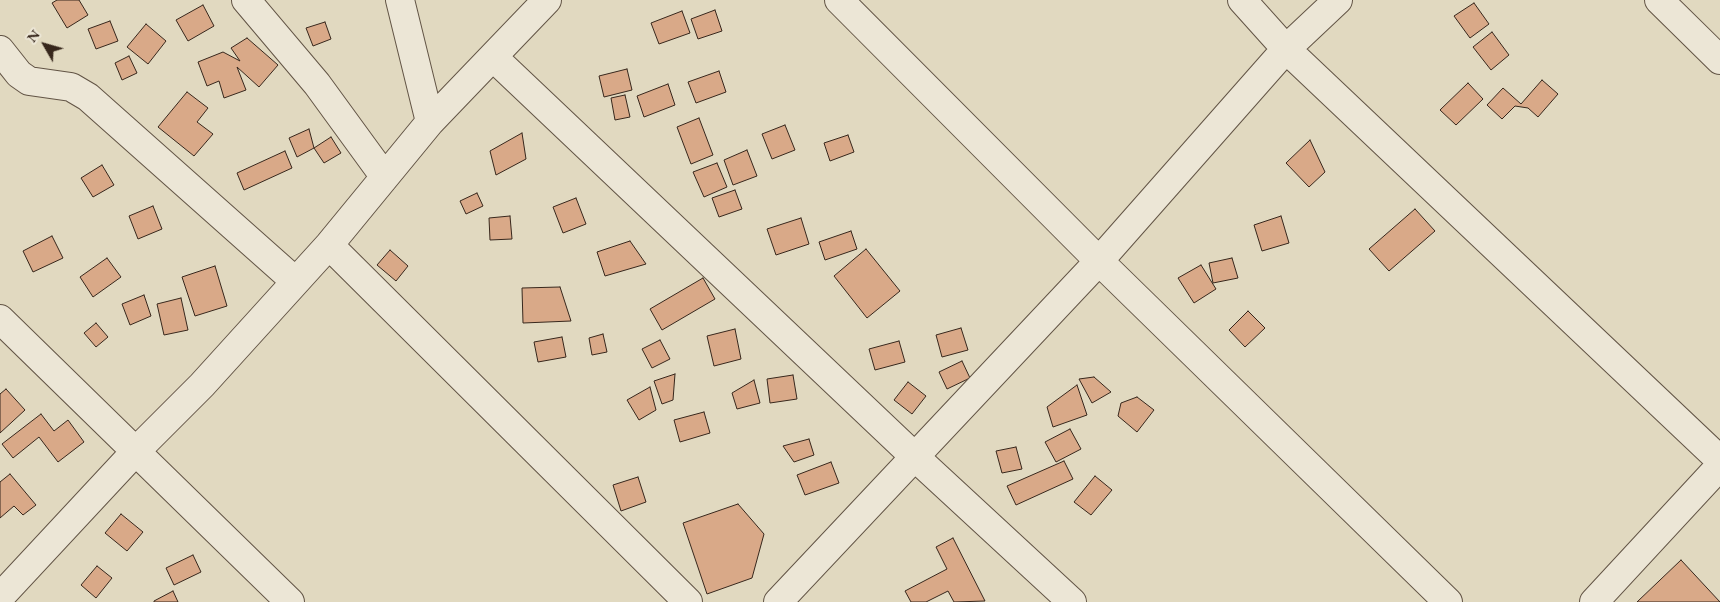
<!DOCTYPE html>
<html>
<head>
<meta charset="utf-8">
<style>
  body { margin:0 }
  #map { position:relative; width:1720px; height:602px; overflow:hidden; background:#e1d9c0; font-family:"EB Garamond",serif }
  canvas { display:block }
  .north { position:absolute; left:20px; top:20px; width:50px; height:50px; -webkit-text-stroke:4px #ece6d6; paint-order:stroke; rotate:308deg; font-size:14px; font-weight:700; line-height:20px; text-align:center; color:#37271c }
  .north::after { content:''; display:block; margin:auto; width:18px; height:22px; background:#37271c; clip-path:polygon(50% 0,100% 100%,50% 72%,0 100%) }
</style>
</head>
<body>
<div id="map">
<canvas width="1720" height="602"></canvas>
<div class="north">N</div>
</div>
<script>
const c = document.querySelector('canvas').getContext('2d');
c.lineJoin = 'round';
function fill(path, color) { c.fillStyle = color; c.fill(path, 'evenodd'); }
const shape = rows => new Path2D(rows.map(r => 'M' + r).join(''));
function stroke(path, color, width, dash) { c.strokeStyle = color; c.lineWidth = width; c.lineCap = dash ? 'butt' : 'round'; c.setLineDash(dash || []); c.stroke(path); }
const building = shape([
  [57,0,79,0,88,15,67,28,52,3,57,0],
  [1474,3,1489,24,1470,38,1454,16,1474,3],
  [203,5,214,26,188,41,176,20,203,5],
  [715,10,722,31,698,39,691,19,715,10],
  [682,11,690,33,659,44,651,23,682,11],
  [110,21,118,41,96,49,88,29,110,21],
  [325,22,331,39,313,46,306,28,325,22],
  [146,24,166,41,148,64,127,47,146,24],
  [1492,32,1509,55,1491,70,1473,47,1492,32],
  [247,38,278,65,259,87,237,67,246,90,224,98,219,81,207,86,198,62,223,52,240,61,231,48,247,38],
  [129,56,137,73,122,80,115,63,129,56],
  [627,69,632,90,604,97,599,76,627,69],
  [719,71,726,92,696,103,688,82,719,71],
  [1542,80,1558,94,1538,117,1528,108,1515,106,1502,119,1487,105,1503,88,1521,104,1542,80],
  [1468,83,1483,99,1456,125,1440,110,1468,83],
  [668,84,675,105,644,117,637,96,668,84],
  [187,92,208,108,197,122,213,134,194,156,158,127,187,92],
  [625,95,630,117,615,120,611,98,625,95],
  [699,118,713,155,691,164,677,127,699,118],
  [785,125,795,150,772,159,762,134,785,125],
  [309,129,314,148,297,157,289,138,309,129],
  [522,133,526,159,496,175,490,151,522,133],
  [848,135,854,152,830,161,824,143,848,135],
  [331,137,341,153,324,163,314,148,331,137],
  [1310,140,1325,172,1309,187,1286,163,1310,140],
  [747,150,757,176,733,185,724,160,747,150],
  [285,151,292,168,244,190,237,173,285,151],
  [717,163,727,187,704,197,693,172,717,163],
  [102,165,114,185,93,197,81,178,102,165],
  [735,190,742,209,719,217,712,198,735,190],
  [477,193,483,206,466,214,460,201,477,193],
  [576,198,586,224,563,233,553,207,576,198],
  [153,206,162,229,138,239,129,216,153,206],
  [1415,209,1435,231,1389,271,1369,249,1415,209],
  [510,216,512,239,490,240,489,218,510,216],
  [1281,216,1289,243,1262,251,1254,225,1281,216],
  [801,218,809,244,776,255,767,229,801,218],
  [851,231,857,249,825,260,819,242,851,231],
  [52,236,63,258,33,272,23,251,52,236],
  [630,241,646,264,605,276,597,252,630,241],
  [866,249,900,291,867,318,834,276,866,249],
  [390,250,408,266,396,281,377,265,390,250],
  [107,258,121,277,93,297,80,277,107,258],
  [1232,258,1238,278,1213,283,1209,263,1232,258],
  [1201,265,1216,289,1194,303,1178,278,1201,265],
  [215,266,227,306,195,316,182,277,215,266],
  [703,278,715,299,662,330,650,309,703,278],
  [560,287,571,321,523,323,522,288,560,287],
  [144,295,151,316,130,325,122,304,144,295],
  [181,298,188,330,164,335,157,304,181,298],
  [1248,311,1265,328,1245,347,1229,330,1248,311],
  [96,323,108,337,96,347,84,333,96,323],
  [961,328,968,350,942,357,936,335,961,328],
  [735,329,741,359,714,366,707,336,735,329],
  [603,334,607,352,592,355,589,338,603,334],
  [562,337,566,357,538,362,534,342,562,337],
  [660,340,670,359,652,368,642,349,660,340],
  [899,341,905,362,875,370,869,349,899,341],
  [962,361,970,378,947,389,939,372,962,361],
  [675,374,673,400,662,404,654,381,675,374],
  [793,375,797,399,770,403,767,379,793,375],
  [1094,377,1111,392,1092,403,1079,379,1094,377],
  [754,380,760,403,737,409,732,393,754,380],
  [908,382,926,396,912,414,894,400,908,382],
  [1077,385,1087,415,1053,427,1047,407,1077,385],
  [650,387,656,410,639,420,627,400,650,387],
  [6,389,25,410,0,433,0,394,6,389],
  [1137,397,1154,410,1137,432,1118,416,1121,403,1137,397],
  [704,412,710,433,680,442,674,420,704,412],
  [41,414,54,431,68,420,84,442,58,462,39,437,13,458,2,444,41,414],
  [1070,429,1081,449,1056,462,1045,442,1070,429],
  [809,439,814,455,794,462,783,446,809,439],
  [1016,447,1022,469,1002,473,996,451,1016,447],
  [1064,461,1073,479,1016,505,1007,486,1064,461],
  [831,462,839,483,805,495,797,475,831,462],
  [10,474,36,505,23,515,14,506,0,518,0,482,10,474],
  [1095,476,1112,490,1091,515,1074,502,1095,476],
  [638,477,646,502,621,511,613,485,638,477],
  [738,504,764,534,752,578,707,594,683,523,738,504],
  [121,514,143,532,127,551,105,533,121,514],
  [953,538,985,601,954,602,948,591,926,602,911,602,905,591,947,569,936,547,953,538],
  [193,555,201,572,174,585,166,568,193,555],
  [1681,560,1720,602,1637,602,1681,560],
  [97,566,112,578,96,598,81,585,97,566],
  [173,591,178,602,154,602,154,601,173,591]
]);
fill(building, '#d9a988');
stroke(building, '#37271c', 1);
const minor = shape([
  [246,0,317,84,384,176],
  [400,0,430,122],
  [839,0,1099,261,1448,602],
  [1338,0,1286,49,1720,460],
  [1659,0,1720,60],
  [0,50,19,74,29,81,71,87,88,97,295,281],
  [493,57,915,457,1072,602],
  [329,245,688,602],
  [0,319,290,602],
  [0,597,135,452,202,385,329,245,430,122,547,0],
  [778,602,1099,261,1286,49,1242,0],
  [1594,602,1720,466]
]);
stroke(minor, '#625445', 30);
stroke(minor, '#ece6d6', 28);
</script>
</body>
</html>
